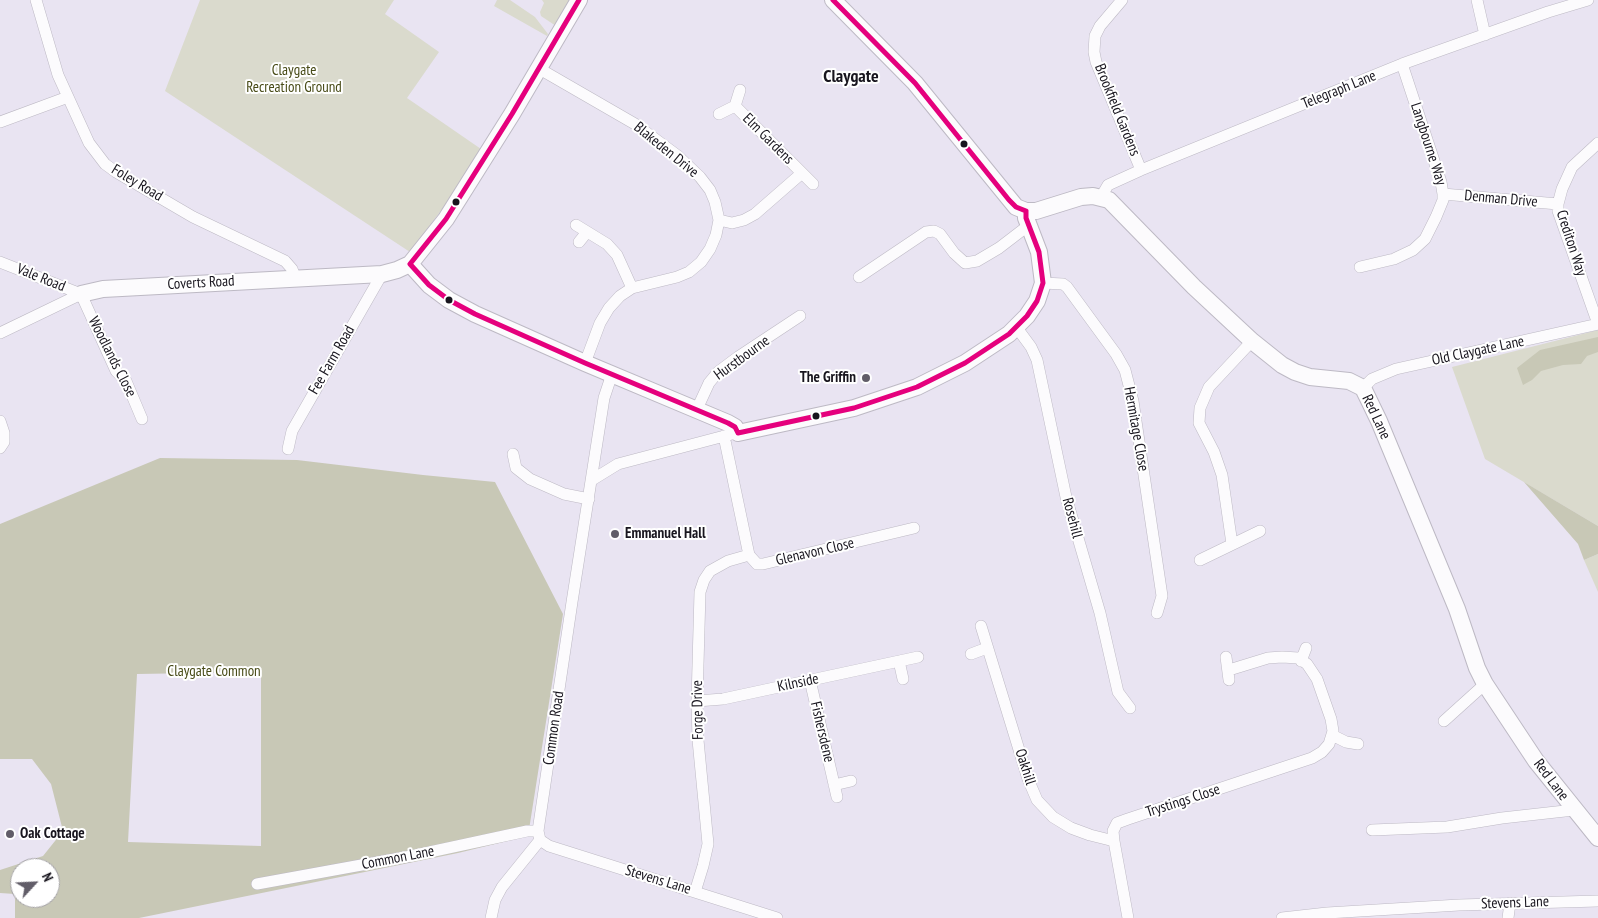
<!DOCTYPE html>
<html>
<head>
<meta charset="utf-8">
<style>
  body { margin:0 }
  #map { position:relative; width:1598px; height:918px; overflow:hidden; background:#e9e4f2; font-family:"PT Sans Narrow",sans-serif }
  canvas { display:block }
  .north { position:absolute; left:10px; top:858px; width:50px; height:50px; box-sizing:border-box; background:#fff; border:1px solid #a3a1a5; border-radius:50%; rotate:65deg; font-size:14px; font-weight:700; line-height:20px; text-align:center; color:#18151e }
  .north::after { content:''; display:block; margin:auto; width:18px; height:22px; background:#615d68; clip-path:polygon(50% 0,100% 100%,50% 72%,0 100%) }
</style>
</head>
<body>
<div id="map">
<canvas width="1598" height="918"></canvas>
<div class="north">N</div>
</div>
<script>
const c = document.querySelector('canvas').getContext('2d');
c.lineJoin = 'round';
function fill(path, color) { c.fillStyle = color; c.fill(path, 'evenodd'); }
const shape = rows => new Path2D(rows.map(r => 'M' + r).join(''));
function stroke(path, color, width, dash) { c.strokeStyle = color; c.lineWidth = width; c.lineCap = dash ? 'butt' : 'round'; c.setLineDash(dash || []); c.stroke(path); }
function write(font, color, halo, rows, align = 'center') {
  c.font = font + ' "PT Sans Narrow",sans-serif'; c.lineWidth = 4; c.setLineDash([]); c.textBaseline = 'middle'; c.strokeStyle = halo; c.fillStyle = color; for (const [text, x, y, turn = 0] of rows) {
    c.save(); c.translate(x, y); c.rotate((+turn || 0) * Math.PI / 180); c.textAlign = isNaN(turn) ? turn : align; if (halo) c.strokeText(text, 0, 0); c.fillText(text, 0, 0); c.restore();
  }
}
fill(shape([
  [200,0,394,0,385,14,439,52,407,98,481,149,457,189,410,252,165,91],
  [497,0,510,0,535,17,548,34,547,36,494,6],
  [542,0,570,0,556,26,541,16,540,12,544,3],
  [1598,330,1598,526,1485,459,1452,367],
  [1598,554,1598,592,1584,560]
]), '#dadacd');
fill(shape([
  [1598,337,1598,352,1587,356,1581,364,1563,365,1541,371,1532,380,1523,385,1517,368,1540,350],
  [160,458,297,460,423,475,495,482,563,614,528,836,458,853,139,918,15,918,15,894,0,893,0,870,43,856,63,831,51,784,32,759,0,759,0,524],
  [261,672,261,846,128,842,137,674],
  [20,868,50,868,50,898,20,898],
  [1524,482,1598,526,1598,554,1584,560,1578,544]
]), '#c8c8b6');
const street = shape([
  [36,0,58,75,89,143,105,164,116,172,193,217,285,261,292,269,295,277],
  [1122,0,1100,26,1095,36,1094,52,1096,62,1141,170],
  [1477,0,1485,35],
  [538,68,635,124,678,156,700,177,710,190,715,202,719,220,716,235,710,249,701,262,689,272,677,277,632,288,620,296,609,308,600,323,585,363],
  [735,106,813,184],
  [719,114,735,106,740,90],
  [0,122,68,97],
  [1443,194,1558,204],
  [1101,197,1108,185,1141,170,1402,64,1548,12,1588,0],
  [719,220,732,223,744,220,755,214,802,173],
  [576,225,607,244,617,255,632,288],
  [579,242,587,232],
  [0,262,81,294],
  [1360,267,1394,259,1413,250,1425,239,1436,217,1443,200,1443,194,1441,182,1402,64],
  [859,277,926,232,934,231,940,234,954,253,965,263,977,261,999,248,1029,225],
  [1043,283,1063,284,1067,287,1116,354,1125,370,1133,401,1162,596,1157,613],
  [81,294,116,371,126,381,142,419],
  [1598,324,1558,211,1558,204,1562,189,1572,167,1598,143],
  [1017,328,1031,347,1037,360,1066,497,1100,613,1118,692,1130,708],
  [0,333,81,294],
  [1363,388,1372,379,1396,369,1598,324],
  [697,409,709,383,718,372,738,357,800,316],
  [0,421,4,433,4,442,0,448],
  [724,436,749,555,757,564,763,564,914,528],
  [288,449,292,431,382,274],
  [513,454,516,468,530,479,564,494,589,499],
  [592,480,618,464,732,434],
  [1232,544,1222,475,1214,452,1199,423,1200,408,1209,387,1252,341],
  [1200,560,1260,531],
  [981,626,1028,779,1037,800,1053,817,1071,828,1090,835,1114,841],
  [971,654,987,648],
  [1226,657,1229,680],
  [899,661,903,679],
  [1301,661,1306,648],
  [810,680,837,797],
  [697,701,723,699,918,657],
  [1444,721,1485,684],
  [1332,735,1346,742,1358,744],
  [834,785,851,781],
  [1372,830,1447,827,1502,818,1574,810],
  [540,840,538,831,572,602,604,398,612,374],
  [540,840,549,846,777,918],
  [257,884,411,856,527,831,538,831],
  [695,892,703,866,708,844,698,740,697,701,700,592,704,580,710,571,728,561,749,555],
  [491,918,495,900,502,887,540,840],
  [1128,918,1114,841,1113,831,1117,823,1128,819,1312,758,1322,752,1329,744,1333,731,1331,719,1317,679,1307,664,1298,658,1282,657,1268,658,1229,670],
  [1282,918,1327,913,1459,905,1598,901],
  [1508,918,1510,903]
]);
const secondary = shape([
  [833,0,915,83,1016,207,1026,211,1036,211,1081,197,1093,196,1109,200,1194,287,1252,341,1282,365,1295,372,1310,377,1349,381,1363,388,1379,421,1457,609,1477,668,1485,684,1536,761,1598,838],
  [410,264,429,285,449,300,475,314,585,363,728,423,735,427,738,433,854,408,917,387,965,363,1009,334,1027,316,1037,301,1043,283,1039,252,1026,218,1026,211],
  [81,294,103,289,382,274,397,270,410,264,446,219,512,114,579,0]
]);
stroke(street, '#bdb9c4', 12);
stroke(secondary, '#bdb9c4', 18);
stroke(street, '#fcfbfd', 11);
stroke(secondary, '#fcfbfd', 16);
stroke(shape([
  [833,0,915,83,1009,200,1016,207,1026,211],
  [410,264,429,285,449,300,475,314,585,363,728,423,735,427,738,433],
  [410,264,446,219,512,114,579,0],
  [738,433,854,408,917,387,965,363,1009,334,1027,316,1037,301,1043,283,1039,252,1026,218,1026,211]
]), '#e5007d', 5);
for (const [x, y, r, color] of [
  [964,144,4.5,"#18151e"],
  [456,202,4.5,"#18151e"],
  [449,300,4.5,"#18151e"],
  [866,378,5,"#615d68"],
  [816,416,4.5,"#18151e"],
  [615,534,5,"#615d68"],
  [10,834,5,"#615d68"]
]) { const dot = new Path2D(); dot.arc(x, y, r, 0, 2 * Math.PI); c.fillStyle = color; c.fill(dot); stroke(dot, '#fff', 2); }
write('15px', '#484b17', '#fff', [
  ["Claygate",294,71],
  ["Recreation Ground",294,88],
  ["Claygate Common",214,672]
]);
write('15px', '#18151e', '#fff', [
  ["Telegraph Lane",1339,90,-22],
  ["Brookfield Gardens",1117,110,68],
  ["Elm Gardens",768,139,45],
  ["Langbourne Way",1428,144,72],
  ["Blakeden Drive",666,150,39],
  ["Foley Road",137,183,31],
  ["Denman Drive",1501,199,5],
  ["Crediton Way",1571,243,72],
  ["Vale Road",41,278,22],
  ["Coverts Road",201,283,-3],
  ["Old Claygate Lane",1478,351,-12],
  ["Woodlands Close",112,357,63],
  ["Hurstbourne",742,358,-36],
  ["Fee Farm Road",332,360,-60],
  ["Red Lane",1376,417,65],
  ["Hermitage Close",1136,429,80],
  ["Rosehill",1072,518,75],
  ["Glenavon Close",815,552,-13],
  ["Kilnside",798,683,-12],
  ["Forge Drive",698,710,-91],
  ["Common Road",554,728,-82],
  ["Fishersdene",822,732,77],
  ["Oakhill",1025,767,72],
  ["Red Lane",1551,780,53],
  ["Trystings Close",1183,801,-18],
  ["Common Lane",398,858,-11],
  ["Stevens Lane",658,880,17],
  ["Stevens Lane",1515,903,-2]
]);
write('bold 15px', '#18151e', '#fff', [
  ["The Griffin",856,378,"right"],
  ["Emmanuel Hall",625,534],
  ["Oak Cottage",20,834]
], 'left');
write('bold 18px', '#18151e', '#fff', [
  ["Claygate",851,77]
]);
</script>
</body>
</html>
